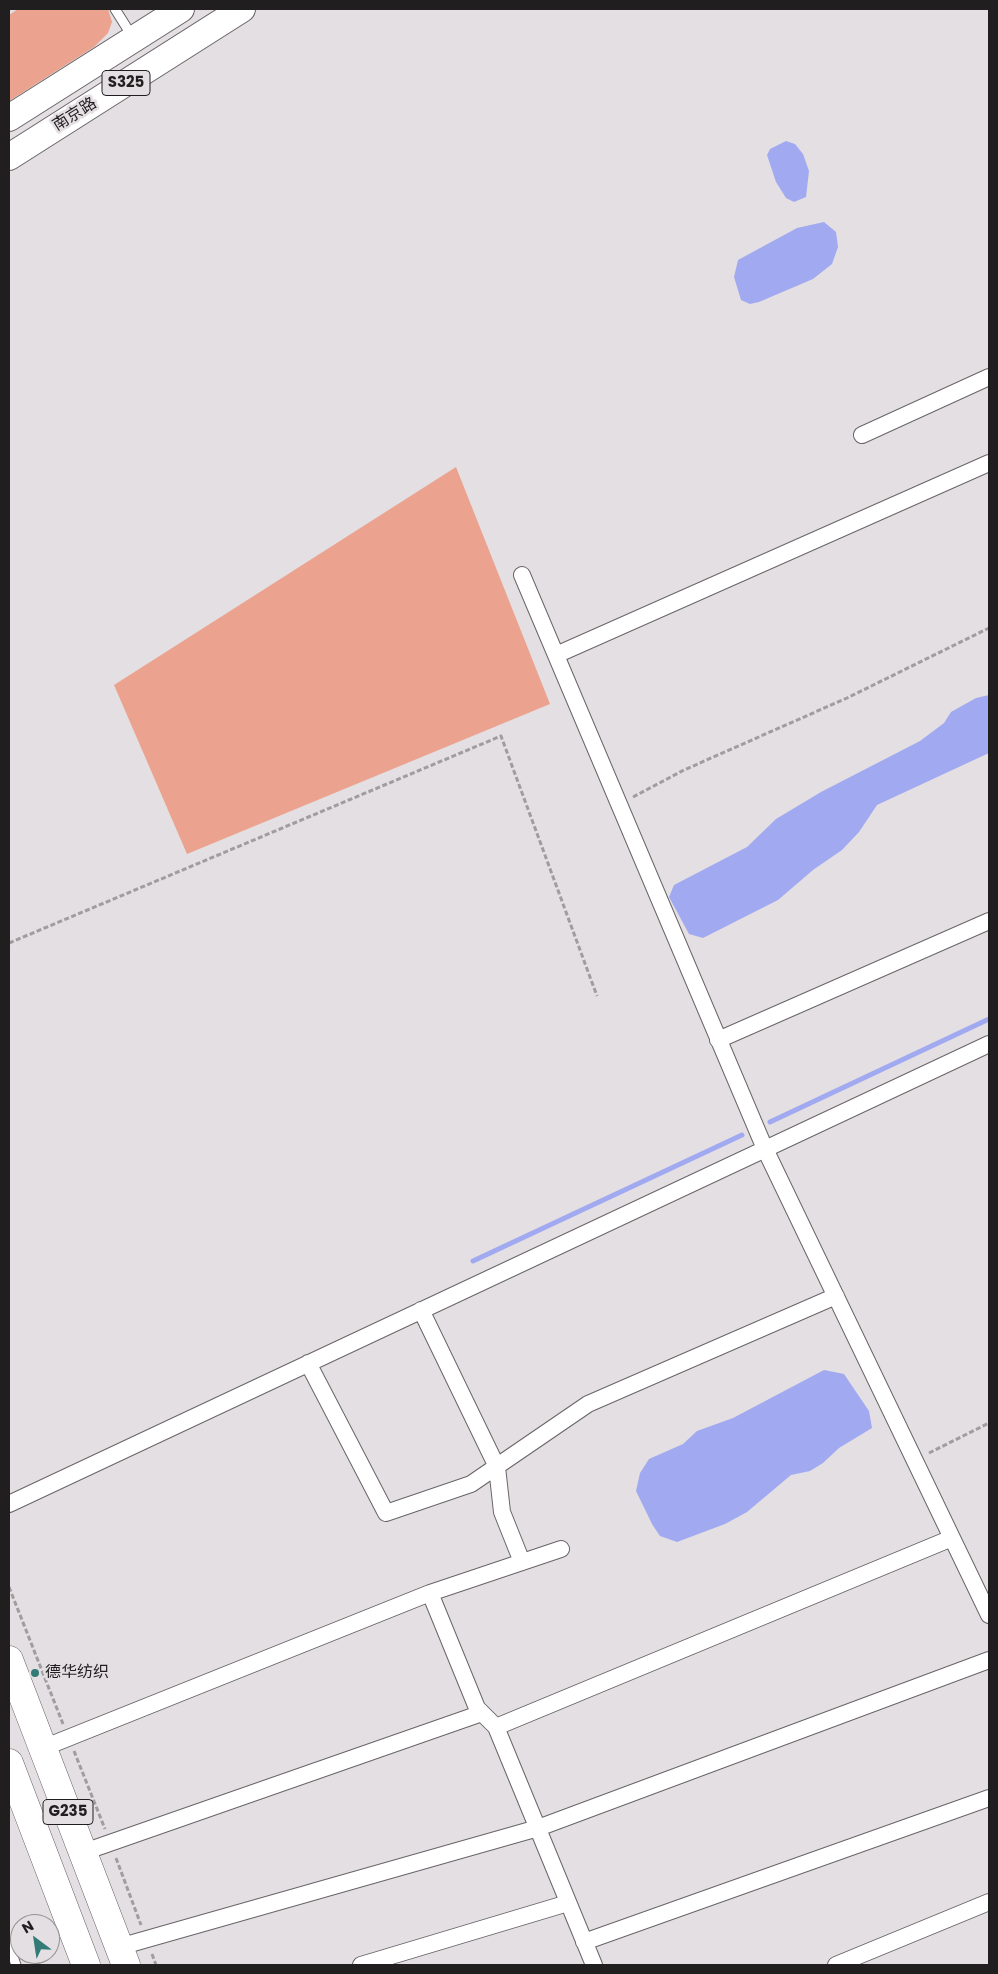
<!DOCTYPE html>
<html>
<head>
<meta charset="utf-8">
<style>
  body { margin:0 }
  #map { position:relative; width:998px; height:1974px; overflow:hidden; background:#e4dfe2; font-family:Poppins,sans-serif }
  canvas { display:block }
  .frame { position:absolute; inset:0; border:10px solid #201e1f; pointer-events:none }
  .north { position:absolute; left:10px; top:1914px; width:50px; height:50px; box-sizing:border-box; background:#e4dfe2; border:1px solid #969294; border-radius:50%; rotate:329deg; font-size:14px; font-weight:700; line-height:20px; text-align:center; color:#201e1f }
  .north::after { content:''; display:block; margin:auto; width:18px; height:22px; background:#327b76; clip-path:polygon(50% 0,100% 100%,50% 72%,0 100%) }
</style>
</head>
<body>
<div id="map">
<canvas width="998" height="1974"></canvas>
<div class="frame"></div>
<div class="north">N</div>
</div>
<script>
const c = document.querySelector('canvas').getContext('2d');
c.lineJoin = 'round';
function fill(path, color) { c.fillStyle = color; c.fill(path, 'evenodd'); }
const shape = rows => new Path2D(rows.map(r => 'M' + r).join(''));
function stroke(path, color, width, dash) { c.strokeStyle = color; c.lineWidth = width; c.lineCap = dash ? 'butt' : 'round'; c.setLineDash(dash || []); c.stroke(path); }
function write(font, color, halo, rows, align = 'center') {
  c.font = font + ' Poppins,"Noto Sans SC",sans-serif'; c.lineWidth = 5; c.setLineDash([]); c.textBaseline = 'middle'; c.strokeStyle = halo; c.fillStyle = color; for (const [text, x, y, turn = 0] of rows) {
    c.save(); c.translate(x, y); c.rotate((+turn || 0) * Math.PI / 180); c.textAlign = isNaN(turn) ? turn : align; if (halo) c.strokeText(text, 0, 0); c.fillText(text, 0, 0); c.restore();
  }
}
fill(shape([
  [18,9,108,9,112,22,108,33,94,47,9,101,9,15],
  [456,467,550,704,187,854,114,685]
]), '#eba38f');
fill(shape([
  [786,141,795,144,803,154,809,171,806,197,794,202,786,198,776,182,767,155,770,149],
  [824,222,836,232,838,247,832,264,813,279,759,302,750,304,741,300,734,277,738,260,797,228],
  [989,695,989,753,877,805,859,832,842,850,813,870,778,900,703,938,689,934,669,897,674,885,747,847,776,819,821,792,920,741,944,723,951,712,976,698],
  [824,1370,844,1374,869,1411,872,1428,839,1448,823,1463,810,1471,791,1475,747,1512,725,1524,677,1542,660,1536,652,1524,636,1491,640,1473,649,1459,683,1444,697,1431,733,1418]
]), '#a1aaf0');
stroke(shape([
  [770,1122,989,1019],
  [473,1261,742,1135]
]), '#a1aaf0', 5);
const service = shape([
  [115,9,132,36],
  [9,1945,16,1965]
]);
const minor = shape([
  [862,435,989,377],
  [522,575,765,1149,989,1615],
  [556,655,989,463],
  [718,1040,989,921],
  [421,1310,497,1467,502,1512,522,1562],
  [308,1363,386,1513,471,1484,588,1404,836,1296],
  [9,1504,989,1044],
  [430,1593,477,1708,496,1727,594,1965],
  [496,1727,952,1538],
  [43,1748,430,1593,561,1549],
  [84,1852,482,1713],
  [584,1942,989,1798],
  [119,1947,538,1828,989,1660],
  [361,1965,568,1903],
  [836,1965,989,1902]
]);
const primary = shape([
  [9,118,181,9],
  [9,157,242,9]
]);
const trunk = shape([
  [9,1660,126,1965],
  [9,1763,86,1965]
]);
stroke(service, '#686467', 11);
stroke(minor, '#686467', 18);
stroke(primary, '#686467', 28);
stroke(trunk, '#686467', 29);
stroke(shape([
  [633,797,684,770,847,698,989,628],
  [9,943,501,736,597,996],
  [929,1453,989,1423],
  [9,1587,63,1724],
  [74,1751,105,1829],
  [116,1858,141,1925],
  [152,1954,156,1965]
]), '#a09c9f', 3, [5, 2.5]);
stroke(service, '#fff', 9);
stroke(minor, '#fff', 16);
stroke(primary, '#fff', 26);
stroke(trunk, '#fff', 28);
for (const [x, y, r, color] of [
  [35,1673,5,"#327b76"]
]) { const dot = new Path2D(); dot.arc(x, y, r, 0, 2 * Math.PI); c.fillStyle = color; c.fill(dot); stroke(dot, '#e4dfe2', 2); }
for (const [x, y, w] of [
  [126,83,48],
  [68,1812,50]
]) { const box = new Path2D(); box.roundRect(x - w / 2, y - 12.5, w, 25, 4); c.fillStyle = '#e4dfe2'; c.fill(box); stroke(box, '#201e1f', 1); }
write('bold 15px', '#201e1f', null, [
  ["S325",126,83],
  ["G235",68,1812]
]);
write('16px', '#201e1f', '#e4dfe2', [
  ["南京路",75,115,-32]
]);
write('16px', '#201e1f', '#e4dfe2', [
  ["德华纺织",45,1673]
], 'left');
</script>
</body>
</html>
